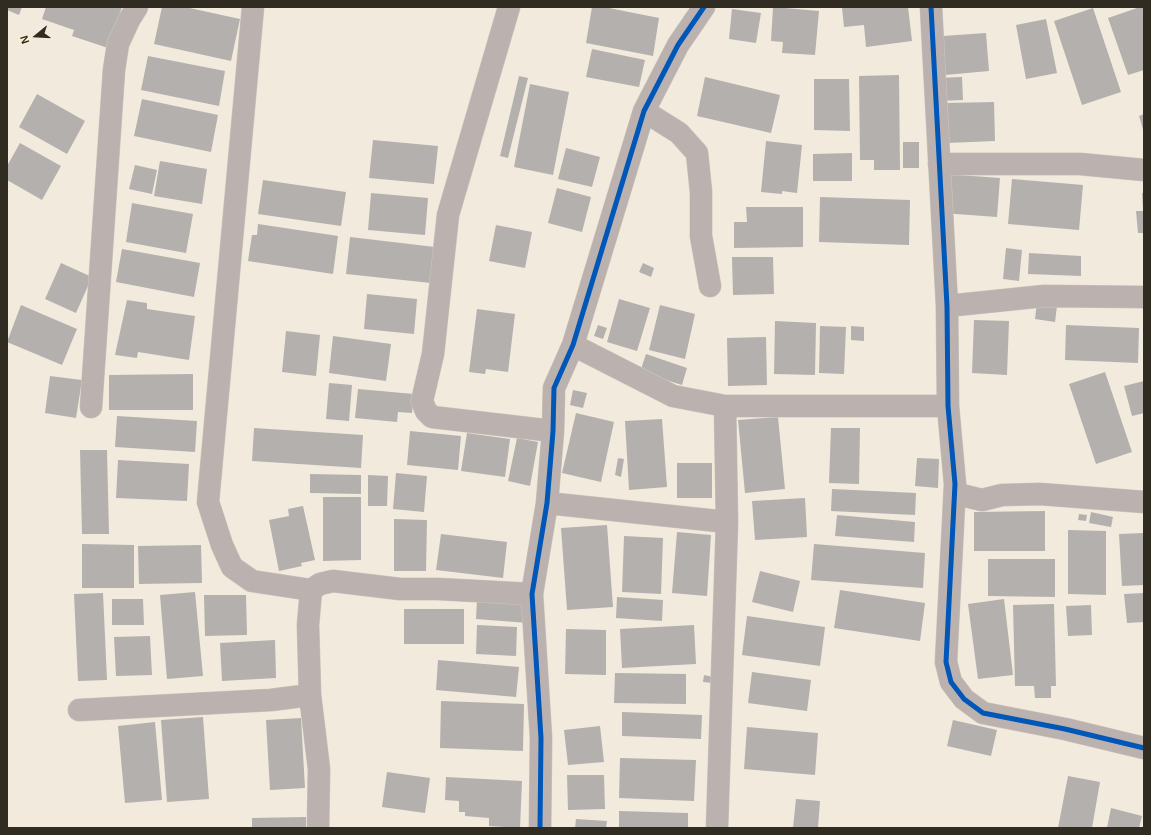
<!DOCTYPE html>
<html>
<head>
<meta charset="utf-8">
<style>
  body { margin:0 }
  #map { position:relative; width:1151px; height:835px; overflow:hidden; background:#f2eadc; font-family:Arial,sans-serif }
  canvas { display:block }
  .frame { position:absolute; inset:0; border:8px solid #312c22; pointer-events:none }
  .north { position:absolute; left:16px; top:16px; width:40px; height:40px; -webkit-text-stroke:3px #faedd4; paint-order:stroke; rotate:252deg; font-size:11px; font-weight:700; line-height:16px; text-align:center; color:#312c22 }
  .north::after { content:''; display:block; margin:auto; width:14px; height:18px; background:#312c22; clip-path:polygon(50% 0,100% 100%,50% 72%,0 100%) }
</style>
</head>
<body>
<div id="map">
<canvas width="1151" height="835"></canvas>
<div class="frame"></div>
<div class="north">N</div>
</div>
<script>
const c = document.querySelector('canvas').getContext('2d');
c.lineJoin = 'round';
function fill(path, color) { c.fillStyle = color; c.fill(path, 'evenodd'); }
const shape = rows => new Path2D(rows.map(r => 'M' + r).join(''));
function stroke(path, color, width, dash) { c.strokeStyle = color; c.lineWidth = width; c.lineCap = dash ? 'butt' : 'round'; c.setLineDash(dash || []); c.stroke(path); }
fill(shape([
  [7,7,22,7,19,15,7,10],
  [46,7,122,7,108,48,72,36,74,30,42,19],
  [162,7,185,7,240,19,231,61,154,44],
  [592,7,604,7,659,18,653,56,586,43],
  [773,7,819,11,815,55,782,53,783,42,771,41],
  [908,7,912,41,866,47,864,25,844,27,842,8],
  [1140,7,1144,7,1144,70,1128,75,1108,18],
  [1093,8,1121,92,1082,105,1054,21],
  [732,9,761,13,756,43,729,39],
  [1046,19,1057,73,1026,79,1016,25],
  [986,33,989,71,945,75,943,36],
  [592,49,645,60,639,87,586,77],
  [148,56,225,71,219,106,141,90],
  [899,75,900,170,874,170,874,160,860,160,859,76],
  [519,76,528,78,508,158,500,156],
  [705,77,780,95,771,133,697,116],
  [962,77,963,100,938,101,937,78],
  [814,79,849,79,850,131,814,130],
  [530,84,569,92,553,175,514,167],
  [37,94,85,121,67,154,19,127],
  [142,99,218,115,211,152,134,136],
  [994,102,995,141,947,143,946,103],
  [1144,114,1144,133,1139,116],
  [373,140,438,146,434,184,369,178],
  [766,141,802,145,797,193,782,191,782,194,761,192],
  [903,142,919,142,919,168,903,168],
  [20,143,61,166,42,200,7,180,7,166],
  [566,148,600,157,592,187,558,179],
  [852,153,852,181,813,181,813,154],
  [160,161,207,169,202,204,154,196],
  [135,165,157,170,152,194,129,189],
  [945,174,1000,178,997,217,942,213],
  [1012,179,1083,185,1079,230,1008,224],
  [263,180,346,192,341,226,258,214],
  [557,188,591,197,582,232,548,223],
  [371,193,428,198,425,235,368,230],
  [1142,193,1144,193,1144,209,1143,209],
  [820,197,910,200,909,245,819,242],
  [132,203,193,214,186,253,126,242],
  [746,207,803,207,803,247,734,248,734,222,747,222],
  [1136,211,1144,211,1144,233,1138,233],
  [258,224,338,236,333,274,248,261,252,235,257,235],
  [496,225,532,232,525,268,489,261],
  [350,237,435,247,431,283,346,274],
  [1006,248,1022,250,1019,281,1003,279],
  [122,249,200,263,194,297,116,282],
  [1029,253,1081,256,1081,276,1028,274],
  [732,257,773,257,774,294,733,295],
  [61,263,92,277,76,313,45,299],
  [643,263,654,268,651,277,639,272],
  [367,294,417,299,414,334,364,329],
  [619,299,650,308,637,351,607,342],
  [127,300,147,303,147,309,195,316,189,360,138,352,137,358,115,355],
  [1037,303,1057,306,1055,322,1035,319],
  [21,305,77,329,62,365,7,342],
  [660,305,695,314,685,359,649,350],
  [477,309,515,314,508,372,486,369,485,374,469,372],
  [974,320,1009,321,1007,375,972,373],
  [775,321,816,323,815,375,774,374],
  [598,325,607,328,603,339,594,336],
  [1066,325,1139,328,1138,363,1065,360],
  [820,326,846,327,844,374,819,373],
  [851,326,864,327,864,341,851,340],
  [286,331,320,335,316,376,282,372],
  [333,336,391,344,386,381,329,373],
  [766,337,767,385,728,386,727,338],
  [646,354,687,368,682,385,640,372],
  [1105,372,1132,452,1096,464,1069,384],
  [193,374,193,410,109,410,109,375],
  [50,376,82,380,76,418,45,413],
  [1144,381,1144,413,1132,416,1124,386],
  [329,383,352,385,349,421,326,419],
  [358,389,414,394,412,413,398,412,397,422,355,418],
  [573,390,587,393,583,408,570,405],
  [576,413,614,422,601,482,562,473],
  [117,416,197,421,195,452,115,447],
  [778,417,785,489,745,493,738,420],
  [662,419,667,487,629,490,625,421],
  [254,428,363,435,361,468,252,461],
  [831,428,860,428,859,484,829,483],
  [410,431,461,436,458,470,407,465],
  [467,433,510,439,505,477,461,471],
  [517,438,538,442,530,486,508,481],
  [80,450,107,450,109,534,82,534],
  [618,458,624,459,621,477,615,475],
  [917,458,939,459,938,488,915,486],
  [118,460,189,464,187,501,116,498],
  [677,463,712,463,712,498,677,498],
  [396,473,427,476,424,512,393,509],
  [310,474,361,475,361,494,310,493],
  [368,475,388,476,387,506,368,506],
  [832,489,916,493,915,515,831,511],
  [323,497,361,497,361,560,323,561],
  [805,498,807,537,755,540,752,501],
  [303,506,315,560,301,563,302,566,279,571,269,520,289,516,288,509],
  [1045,511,1045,551,974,551,974,512],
  [1091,512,1113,517,1111,527,1089,523],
  [1079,514,1087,515,1086,521,1078,520],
  [837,515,915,522,914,542,835,536],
  [394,519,427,520,426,571,394,571],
  [607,525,613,607,567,610,561,528],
  [1068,530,1106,531,1106,595,1068,594],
  [677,532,711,535,707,596,672,593],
  [1144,533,1144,585,1122,586,1119,534],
  [441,534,507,542,503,578,436,570],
  [624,536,663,538,661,594,622,592],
  [82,544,134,545,134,588,82,588],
  [814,544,925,553,923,588,811,580],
  [201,545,202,583,139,584,138,546],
  [988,559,1055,559,1055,597,988,596],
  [760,571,800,581,793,612,752,602],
  [840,590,925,603,920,641,834,628],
  [195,592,203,676,167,679,160,595],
  [103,593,107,680,78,681,74,594],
  [1144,593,1144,622,1127,623,1124,594],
  [204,595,246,595,247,635,205,636],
  [617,597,663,600,662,621,616,618],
  [112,599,143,599,144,625,112,625],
  [477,599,530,603,528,623,476,619],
  [1004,599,1013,675,978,679,968,604],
  [1054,604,1056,686,1051,686,1051,698,1035,698,1034,686,1015,686,1013,605],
  [1091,605,1092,635,1068,636,1066,606],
  [404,609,464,609,464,644,404,644],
  [747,616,825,627,820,666,742,655],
  [477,625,517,627,516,656,476,654],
  [694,625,696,664,622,668,620,629],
  [566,629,606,630,606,675,565,674],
  [150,636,152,675,116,676,114,637],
  [275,640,276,678,222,681,220,643],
  [438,660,519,667,516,697,436,690],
  [752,672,811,680,807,711,748,703],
  [615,673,686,674,686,704,614,703],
  [704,675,713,677,712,683,703,682],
  [441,701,524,704,523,751,440,748],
  [622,712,702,715,701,739,622,736],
  [203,717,209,799,167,802,161,720],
  [301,718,305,788,270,790,266,720],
  [953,720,997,730,991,756,947,746],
  [155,722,162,800,125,803,118,726],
  [600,726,604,762,568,765,564,730],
  [747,727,818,733,815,775,744,769],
  [620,758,696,760,694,801,619,798],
  [387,772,430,778,425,813,382,807],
  [567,775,604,775,605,809,568,810],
  [1068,776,1100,782,1092,828,1058,828],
  [446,777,522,781,520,828,489,826,489,818,465,816,465,812,459,812,459,801,445,800],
  [796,799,820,801,818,828,793,828],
  [1111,808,1142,816,1139,828,1107,828],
  [619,811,688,813,688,828,619,828],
  [306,817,306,828,252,828,252,818],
  [576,819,607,821,606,828,575,828]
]), '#b4b0ae');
const minor = shape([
  [253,7,208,502,222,545,232,567,252,581,311,590],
  [509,7,448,215,433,354,422,401,426,411,432,417,553,431],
  [931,7,947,306,948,406,955,484,946,662,951,682,964,699,983,713,1065,729,1144,748],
  [644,111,679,133,697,153,701,192,701,236,710,286],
  [939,164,1080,164,1144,170],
  [947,306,1044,296,1144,297],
  [573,345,673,396,725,406,948,406],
  [91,407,114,70,118,44,129,20,137,7],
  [955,484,957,494,982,500,1002,495,1040,494,1144,502],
  [547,503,727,522],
  [79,710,271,700,310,695],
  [318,828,319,769,310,695,308,625,311,590,320,584,333,581,400,589,438,589,532,594],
  [540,828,541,738,532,594,547,503,553,431,554,388,573,345,644,111,678,45,704,7],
  [717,828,727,522,725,406]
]);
stroke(minor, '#cec7bc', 23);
stroke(minor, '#bbb2b0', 22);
stroke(shape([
  [931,7,947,306,948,406,955,484,946,662,951,682,964,699,983,713,1065,729,1144,748],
  [540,828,541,738,532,594,547,503,553,431,554,388,573,345,644,111,678,45,704,7]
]), '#0057b8', 5);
</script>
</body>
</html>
